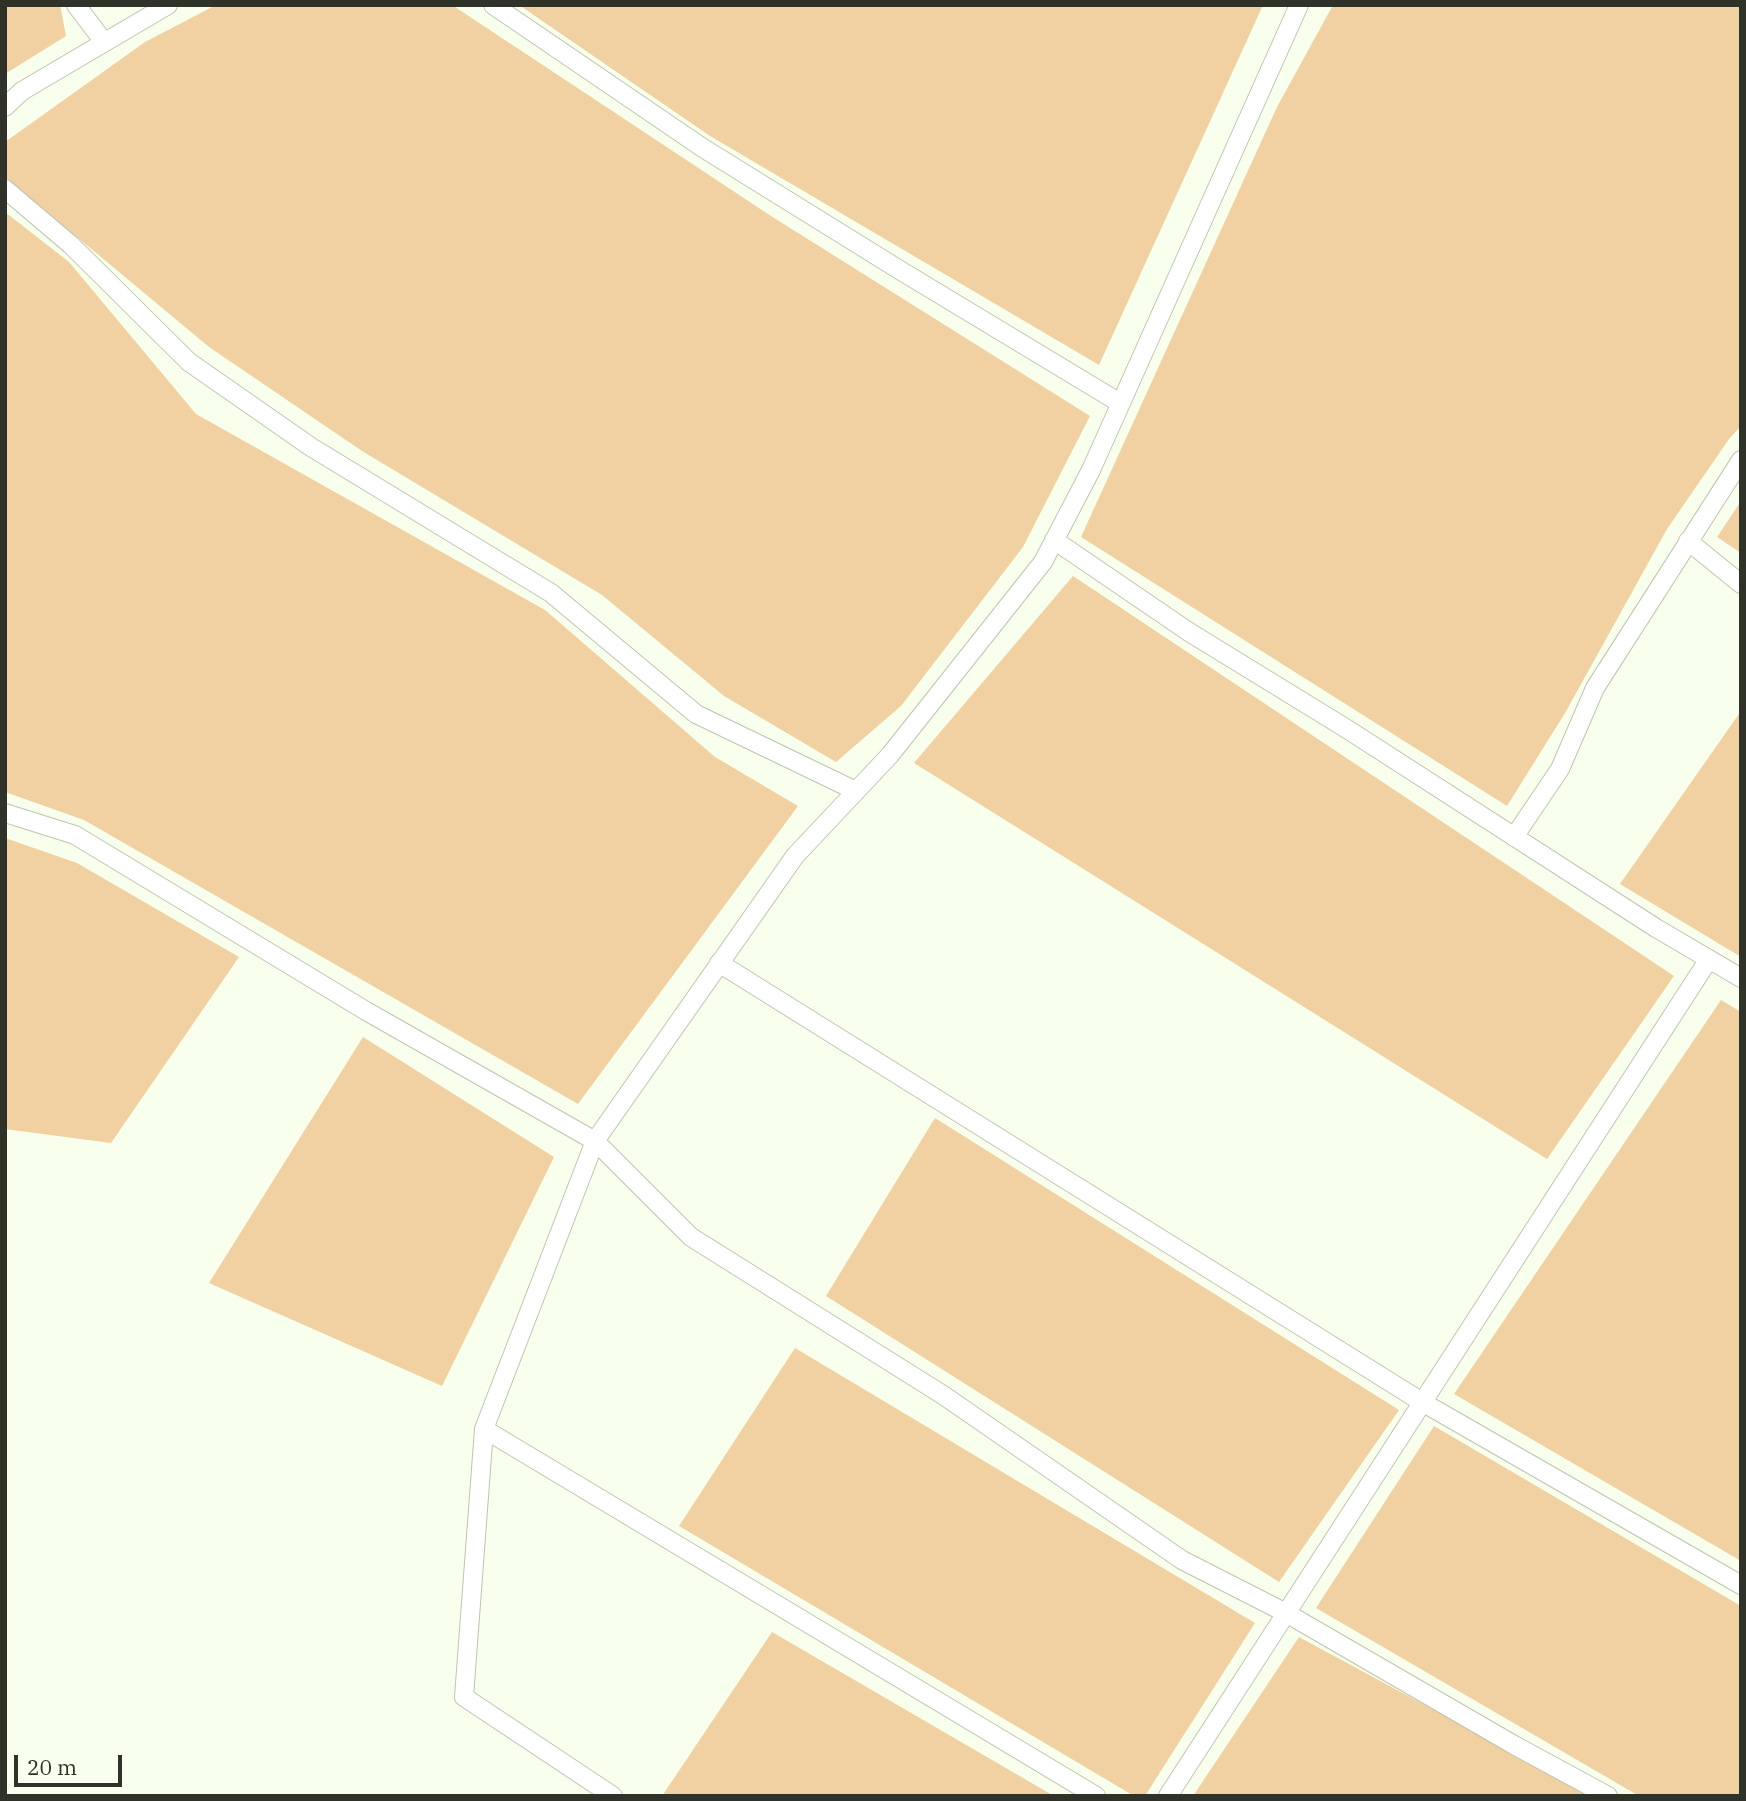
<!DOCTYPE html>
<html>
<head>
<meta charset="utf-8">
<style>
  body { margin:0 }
  #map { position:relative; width:1746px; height:1801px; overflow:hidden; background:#f8ffec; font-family:"IBM Plex Serif",serif }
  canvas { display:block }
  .frame { position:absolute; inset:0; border:7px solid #2f3229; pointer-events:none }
  .scale { position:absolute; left:14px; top:1755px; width:108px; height:32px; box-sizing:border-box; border:4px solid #2f3229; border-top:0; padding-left:9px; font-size:21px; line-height:24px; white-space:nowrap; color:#2f3229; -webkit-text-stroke:5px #f8ffec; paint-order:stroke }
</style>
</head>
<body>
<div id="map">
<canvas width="1746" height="1801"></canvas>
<div class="frame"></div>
<div class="scale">20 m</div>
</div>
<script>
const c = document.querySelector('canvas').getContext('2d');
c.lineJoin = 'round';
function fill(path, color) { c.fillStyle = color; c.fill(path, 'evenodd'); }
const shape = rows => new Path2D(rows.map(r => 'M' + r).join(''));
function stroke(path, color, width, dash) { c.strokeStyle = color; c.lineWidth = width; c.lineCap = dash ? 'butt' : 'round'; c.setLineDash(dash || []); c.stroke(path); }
fill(shape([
  [5,5,60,5,66,36,5,74],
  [216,5,452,5,771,216,1090,416,1023,547,901,706,836,762,724,696,602,595,362,451,209,347,5,177,5,142,145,42],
  [519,5,1263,5,1099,365,710,136],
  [1333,5,1741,5,1741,426,1729,439,1667,529,1565,713,1507,806,1081,537,1277,107],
  [5,212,69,262,196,414,545,610,715,757,798,806,578,1104,84,820,5,792],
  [1741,501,1741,553,1717,537],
  [1073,576,1674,976,1547,1159,914,763],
  [1741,711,1741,957,1620,884],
  [5,838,77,863,239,957,111,1143,5,1129],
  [1721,1000,1741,1012,1741,1561,1454,1394],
  [363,1037,554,1157,442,1386,209,1283],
  [935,1118,1399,1410,1279,1582,826,1296],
  [795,1348,1255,1623,1145,1796,1134,1796,679,1526],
  [1434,1426,1741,1606,1741,1796,1639,1796,1316,1608],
  [772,1632,1054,1796,662,1796],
  [1299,1637,1593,1796,1193,1796]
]), '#f1d0a2');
const service = shape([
  [76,5,104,42],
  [493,5,703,148,898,269,1120,403],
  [5,107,22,91,168,5],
  [5,189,71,245,189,362,311,447,551,593,696,714,856,791],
  [1054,540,1189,632,1347,729,1656,928,1741,978],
  [1688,541,1741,584],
  [5,813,75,835,366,1011,595,1141,795,856,890,755,1043,562,1091,470,1299,5],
  [1514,837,1560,769,1595,688,1741,460],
  [719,963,1422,1402,1741,1585],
  [484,1429,464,1697,613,1796],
  [1096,1796,484,1429,595,1141,691,1237,943,1395,1182,1560,1286,1613,1514,1745,1608,1796],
  [1168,1796,1709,959]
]);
stroke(service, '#bdc5af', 20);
stroke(service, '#fff', 18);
</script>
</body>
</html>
